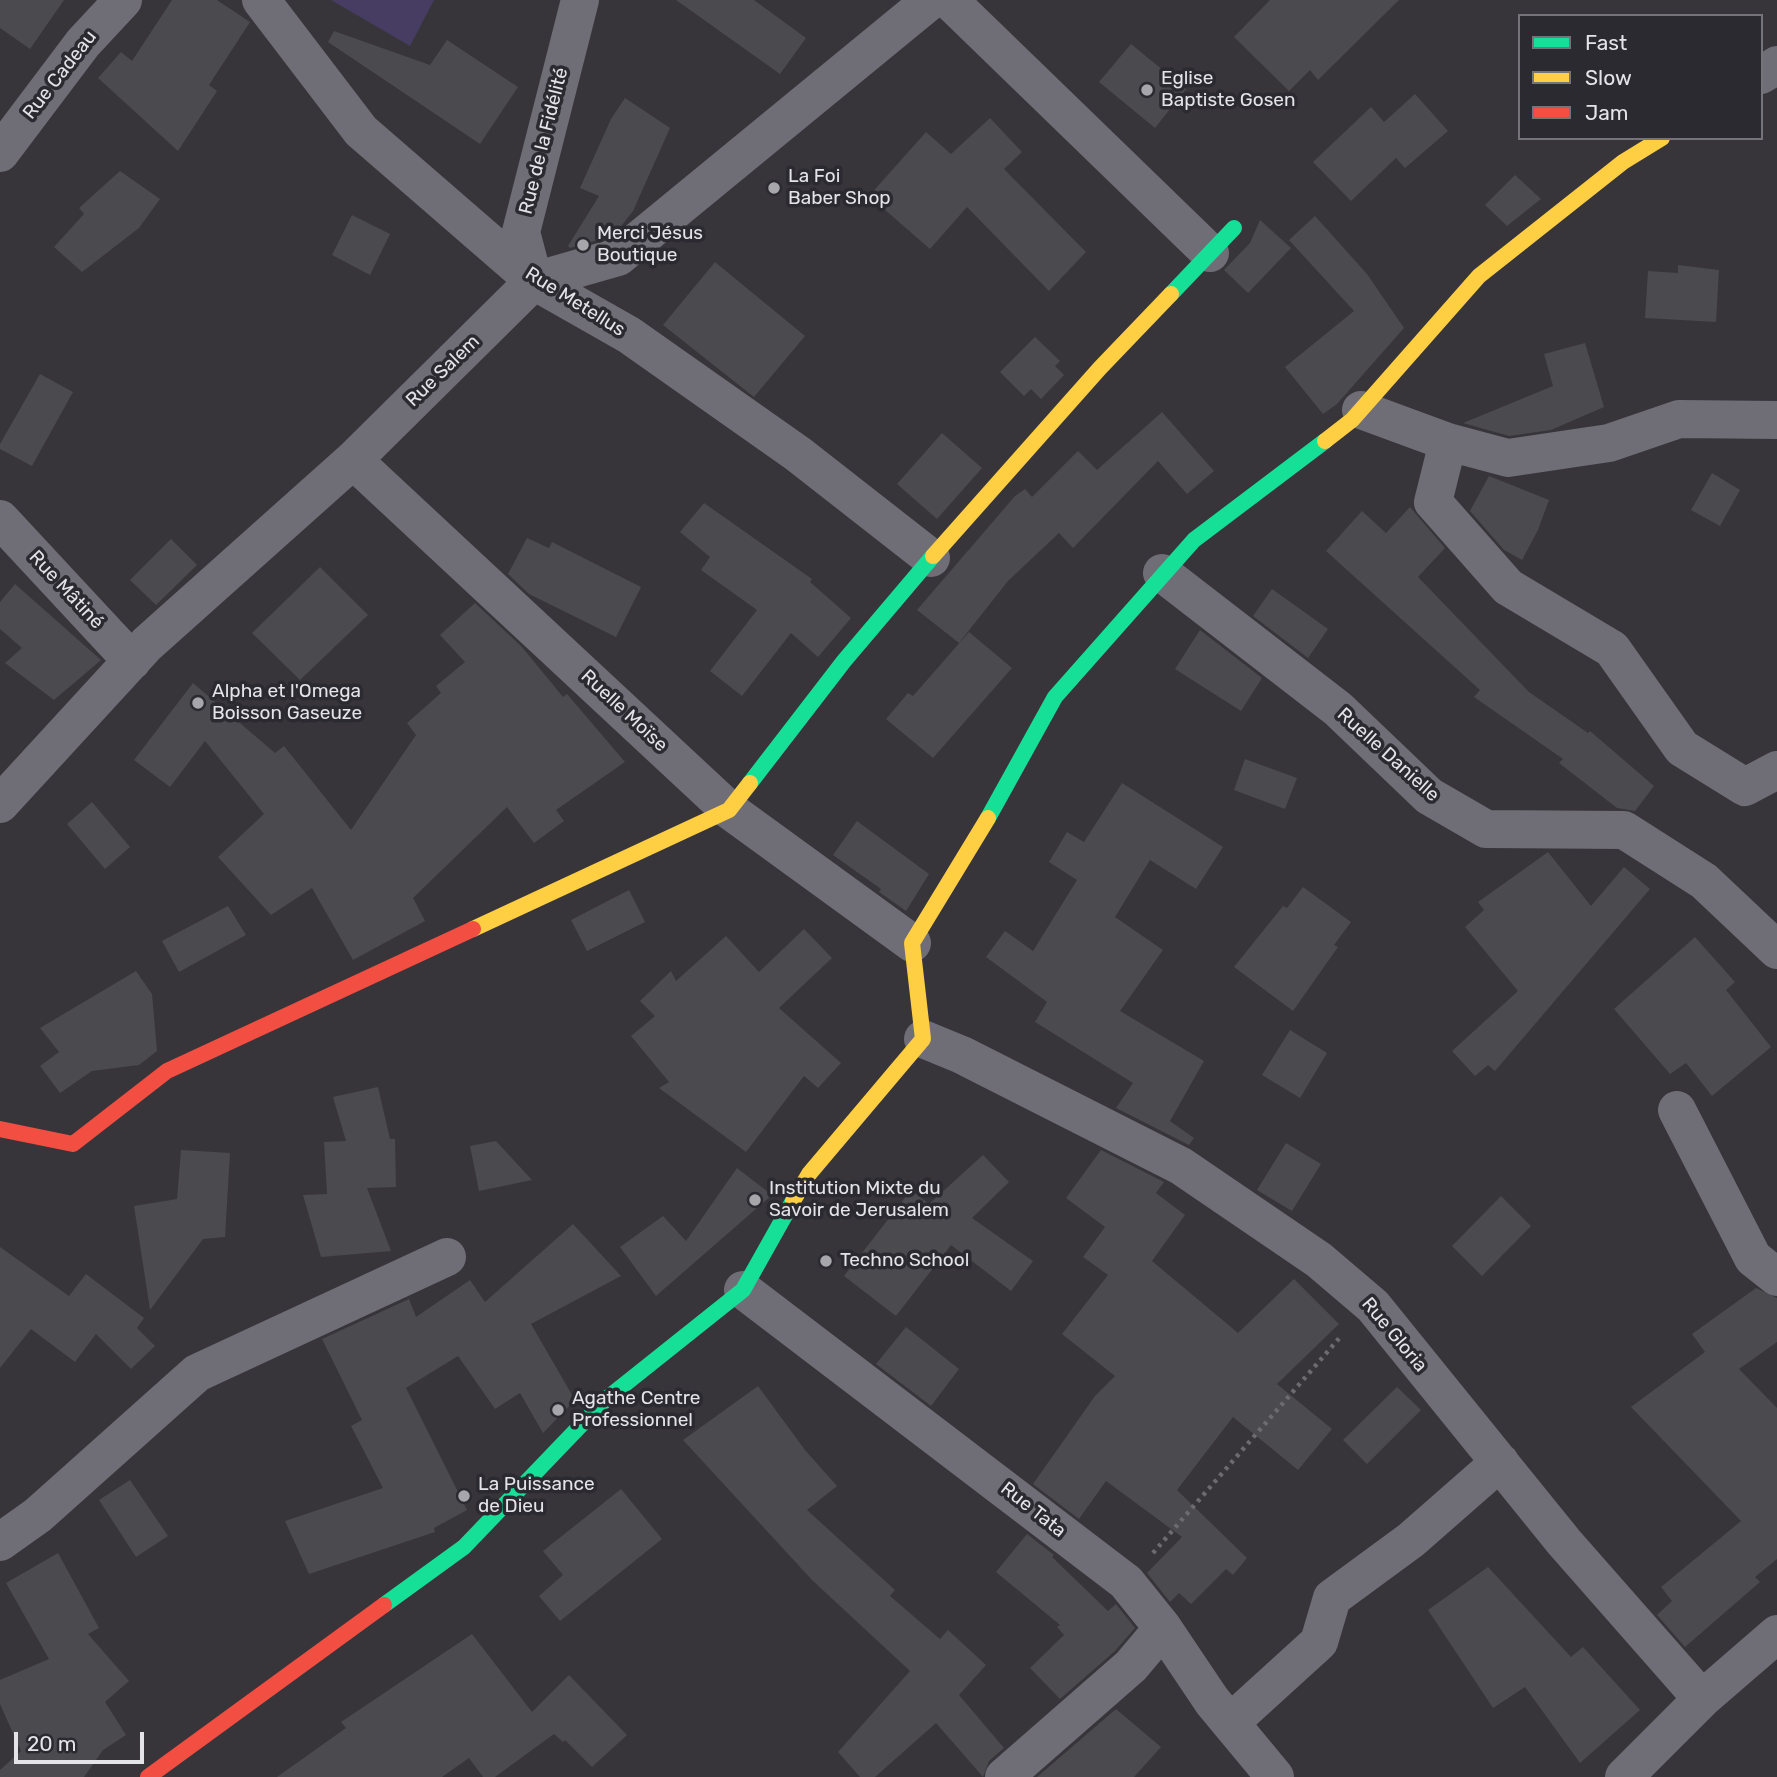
<!DOCTYPE html>
<html>
<head>
<meta charset="utf-8">
<style>
  body { margin:0 }
  #map { position:relative; width:1777px; height:1777px; overflow:hidden; background:#37353a; font-family:Rubik,sans-serif }
  canvas { display:block }
  .legend { position:absolute; left:1518px; top:14px; width:245px; height:126px; box-sizing:border-box; background:#2b2a31; border:2px solid #75747a; margin:0; padding:9px 12px; list-style:none; font-size:21px; color:#e4e3e8 }
  .legend li { display:flex; align-items:center; gap:14px; height:35px }
  .legend b { width:35px; border:2px solid #75747a }
  .scale { position:absolute; left:14px; top:1732px; width:130px; height:32px; box-sizing:border-box; border:4px solid #e4e3e8; border-top:0; padding-left:9px; font-size:21px; line-height:24px; white-space:nowrap; color:#e4e3e8; -webkit-text-stroke:5px #2b2a31; paint-order:stroke }
</style>
</head>
<body>
<div id="map">
<canvas width="1777" height="1777"></canvas>
<ul class="legend">
<li><b style="height:9px;background:#16e098"></b>Fast</li>
<li><b style="height:9px;background:#ffcf43"></b>Slow</li>
<li><b style="height:9px;background:#f24e42"></b>Jam</li>
</ul>
<div class="scale">20 m</div>
</div>
<script>
const c = document.querySelector('canvas').getContext('2d');
c.lineJoin = 'round';
function fill(path, color) { c.fillStyle = color; c.fill(path, 'evenodd'); }
const shape = rows => new Path2D(rows.map(r => 'M' + r).join(''));
function stroke(path, color, width, dash) { c.strokeStyle = color; c.lineWidth = width; c.lineCap = dash ? 'butt' : 'round'; c.setLineDash(dash || []); c.stroke(path); }
function write(font, color, halo, rows, align = 'center') {
  c.font = font + ' Rubik,sans-serif'; c.lineWidth = 7; c.setLineDash([]); c.textBaseline = 'middle'; c.strokeStyle = halo; c.fillStyle = color; for (const [text, x, y, turn = 0] of rows) {
    c.save(); c.translate(x, y); c.rotate((+turn || 0) * Math.PI / 180); c.textAlign = isNaN(turn) ? turn : align; if (halo) c.strokeText(text, 0, 0); c.fillText(text, 0, 0); c.restore();
  }
}
fill(shape([
  [331,0,434,0,410,46]
]), '#473d62');
fill(shape([
  [0,0,64,0,30,49,0,28],
  [172,0,217,0,250,22,209,85,217,91,178,151,98,78,121,52,132,61],
  [676,0,754,0,806,38,780,74],
  [1270,0,1399,0,1318,80,1310,70,1289,91,1234,37],
  [334,31,430,65,447,40,518,87,480,144,328,42],
  [1131,44,1186,89,1155,128,1099,82],
  [1415,94,1448,131,1405,168,1396,158,1351,201,1313,162,1371,107,1384,122],
  [625,98,670,128,633,211,622,225,608,237,570,248,568,246,599,196,580,188,611,119],
  [990,118,1022,152,1004,169,1086,252,1049,291,967,207,930,249,869,196,926,132,951,154],
  [120,171,160,199,139,228,82,272,54,247,84,214,79,208],
  [1515,175,1541,199,1507,226,1485,205],
  [352,215,390,234,370,275,332,255],
  [1315,216,1367,274,1404,328,1337,404,1323,414,1285,367,1354,311,1289,240],
  [1260,220,1291,248,1248,293,1224,270,1250,243],
  [715,262,805,336,754,397,663,325],
  [1678,265,1719,270,1716,322,1645,318,1648,271,1678,273],
  [1035,337,1060,361,1055,366,1064,375,1041,399,1031,389,1024,396,1000,372],
  [1585,343,1604,407,1551,430,1509,436,1463,423,1553,386,1544,354],
  [40,374,73,392,32,466,0,449,0,444],
  [1162,412,1214,471,1187,494,1158,461,1073,548,1059,533,1008,581,959,643,917,610,1015,496,1025,489,1032,497,1078,451,1097,470],
  [942,433,982,468,937,519,897,484],
  [1712,473,1740,490,1720,526,1691,510],
  [1489,476,1549,500,1538,530,1522,560,1504,550,1470,511],
  [704,503,812,579,810,582,851,618,818,657,791,633,742,696,710,671,757,610,701,570,710,557,680,532],
  [1410,507,1445,548,1418,577,1529,692,1588,733,1590,731,1654,786,1635,811,1617,808,1559,763,1563,759,1474,697,1480,690,1326,551,1362,511,1386,533],
  [527,538,549,548,552,542,641,587,616,637,529,594,508,574],
  [171,539,197,565,156,605,130,580],
  [320,567,368,615,300,680,252,633],
  [15,584,101,660,54,700,5,663,22,648,0,629,0,602],
  [1272,589,1328,629,1308,658,1253,616],
  [475,603,522,647,563,697,567,694,625,762,556,810,564,821,534,843,507,807,413,898,425,921,353,960,312,888,271,915,218,857,264,814,205,741,170,787,134,760,193,683,275,753,284,746,351,830,416,735,407,723,441,693,436,686,465,662,440,635],
  [1200,630,1262,678,1241,711,1175,669],
  [969,632,1012,668,933,758,886,719,908,693,913,696],
  [1245,759,1297,778,1285,809,1234,790],
  [1122,783,1223,847,1196,889,1150,860,1115,917,1163,950,1120,1011,1204,1061,1170,1121,1194,1138,1189,1145,1116,1108,1133,1083,1035,1022,1047,1002,986,957,1005,931,1033,951,1077,880,1049,862,1067,832,1084,842],
  [92,802,130,847,105,869,67,824],
  [857,821,929,874,906,911,879,892,881,889,833,855],
  [1548,852,1591,906,1624,867,1650,889,1495,1071,1488,1065,1475,1076,1452,1051,1518,991,1465,927,1484,910,1478,902],
  [1303,887,1351,922,1334,945,1338,947,1293,1011,1234,967,1283,906,1287,908],
  [629,890,645,922,587,951,571,920],
  [228,906,246,935,179,972,162,941],
  [804,929,832,958,779,1008,841,1063,818,1088,804,1076,746,1152,659,1088,669,1082,631,1036,655,1016,640,1001,671,971,676,981,726,936,759,972],
  [1695,937,1735,982,1726,990,1771,1047,1712,1096,1686,1063,1670,1074,1614,1009],
  [136,971,152,994,157,1051,139,1065,92,1071,60,1093,40,1066,59,1052,40,1028],
  [1290,1030,1327,1053,1300,1098,1262,1075],
  [378,1087,390,1139,395,1139,396,1187,367,1188,391,1251,321,1257,303,1195,327,1194,324,1142,346,1141,333,1097],
  [496,1141,532,1180,479,1191,470,1146],
  [1286,1143,1321,1164,1292,1211,1257,1190],
  [181,1150,230,1153,225,1237,203,1239,150,1310,134,1206,177,1199],
  [1101,1150,1164,1182,1156,1193,1185,1215,1152,1261,1238,1333,1294,1279,1339,1324,1277,1384,1332,1429,1298,1470,1233,1417,1177,1490,1247,1558,1233,1575,1226,1569,1191,1604,1179,1593,1170,1602,1147,1573,1182,1537,1106,1481,1079,1519,1033,1484,1095,1396,1115,1376,1062,1334,1108,1275,1083,1257,1105,1227,1066,1198],
  [983,1155,1009,1182,972,1218,1033,1261,1011,1291,951,1245,896,1316,844,1276,911,1190,929,1204],
  [737,1168,772,1195,656,1296,620,1247,663,1216,686,1241],
  [1501,1196,1531,1226,1482,1276,1452,1246],
  [573,1224,621,1276,531,1324,575,1400,543,1433,520,1393,495,1409,458,1356,406,1388,467,1510,434,1528,435,1532,309,1574,285,1521,383,1488,351,1426,362,1420,322,1339,409,1299,416,1317,470,1280,485,1302],
  [0,1247,69,1296,86,1274,144,1318,137,1328,155,1346,131,1369,96,1334,75,1362,31,1329,0,1368],
  [1756,1288,1777,1298,1777,1342,1739,1369,1777,1408,1777,1559,1755,1577,1760,1582,1685,1647,1657,1615,1672,1601,1661,1587,1741,1521,1631,1407,1705,1352,1692,1334],
  [906,1327,959,1369,931,1406,876,1364],
  [758,1386,805,1450,837,1486,807,1510,895,1590,890,1596,940,1639,948,1630,986,1665,959,1695,1004,1748,989,1761,983,1777,936,1723,875,1777,860,1777,838,1752,910,1671,812,1580,683,1440],
  [1397,1387,1421,1410,1367,1464,1343,1440],
  [130,1480,168,1536,136,1557,99,1500],
  [621,1489,662,1539,560,1621,539,1596,563,1575,543,1551],
  [1027,1534,1054,1555,1052,1557,1108,1611,1116,1604,1135,1628,1115,1651,1060,1699,1030,1668,1064,1635,1057,1627,1060,1625,996,1572],
  [58,1553,99,1628,88,1634,129,1681,105,1702,126,1735,103,1750,84,1777,0,1777,0,1770,21,1751,0,1704,0,1680,49,1659,6,1583],
  [1488,1567,1571,1657,1583,1647,1640,1710,1580,1763,1525,1687,1493,1708,1428,1610],
  [472,1634,532,1712,569,1675,627,1735,592,1767,565,1740,563,1742,554,1734,495,1777,483,1777,469,1758,442,1777,277,1777,346,1728,341,1722],
  [1116,1709,1161,1747,1134,1777,1037,1777]
]), '#4b4a4e');
stroke(shape([
  [1153,1553,1342,1335]
]), '#6c6b70', 4.5, [3.5, 5]);
stroke(shape([
  [261,0,361,131,534,281,629,335,798,454,931,558],
  [949,0,1210,253],
  [1761,75,1777,65],
  [0,153,83,43,123,0],
  [534,281,521,232,580,0],
  [1361,410,1448,442,1508,458,1609,443,1679,419,1777,420],
  [1448,442,1433,502,1508,587,1612,649,1682,748,1745,787,1777,770],
  [353,460,729,810,912,943],
  [0,519,132,661],
  [1162,573,1338,709,1429,796,1486,829,1624,830,1704,881,1777,950],
  [0,804,147,644,353,460,534,281,618,257,931,0],
  [923,1039,962,1055,1181,1166,1319,1260,1373,1306,1564,1542,1702,1699],
  [1677,1110,1753,1258,1777,1277],
  [743,1290,1126,1582,1163,1628,1212,1701,1275,1777],
  [0,1542,38,1515,197,1373,447,1257],
  [1230,1723,1319,1642,1332,1598,1411,1540,1500,1462],
  [1004,1777,1131,1666,1163,1628],
  [1624,1777,1702,1699,1777,1634]
]), '#6f6d76', 38);
stroke(shape([
  [1171,294,1234,228],
  [750,783,844,661,933,556],
  [988,818,1055,697,1194,540,1325,441],
  [384,1605,464,1547,605,1400,743,1290,793,1201]
]), '#16e098', 16);
stroke(shape([
  [1325,441,1352,420,1479,276,1623,162,1662,138],
  [933,556,1100,368,1171,294],
  [473,929,729,810,750,783],
  [793,1201,809,1174,923,1039,912,943,988,818]
]), '#ffcf43', 16);
stroke(shape([
  [0,1129,73,1144,167,1071,473,929],
  [148,1777,384,1605]
]), '#f24e42', 16);
for (const [x, y, r, color] of [
  [1147,90,7,"#a7a6ab"],
  [774,188,7,"#a7a6ab"],
  [583,245,7,"#a7a6ab"],
  [198,703,7,"#a7a6ab"],
  [755,1200,7,"#a7a6ab"],
  [826,1261,7,"#a7a6ab"],
  [558,1410,7,"#a7a6ab"],
  [464,1496,7,"#a7a6ab"]
]) { const dot = new Path2D(); dot.arc(x, y, r, 0, 2 * Math.PI); c.fillStyle = color; c.fill(dot); stroke(dot, '#2b2a31', 2.5); }
write('19px', '#e4e3e8', '#2b2a31', [
  ["Rue Cadeau",60,75,-52],
  ["Rue de la Fidélité",544,141,-76],
  ["Rue Metellus",575,302,32],
  ["Rue Salem",443,371,-44],
  ["Rue Mâtiné",66,590,47],
  ["Ruelle Moïse",624,711,43],
  ["Ruelle Danielle",1388,755,42],
  ["Rue Gloria",1394,1335,50],
  ["Rue Tata",1033,1510,38]
]);
write('19px', '#e4e3e8', '#2b2a31', [
  ["Eglise",1161,79],
  ["Baptiste Gosen",1161,101],
  ["La Foi",788,177],
  ["Baber Shop",788,199],
  ["Merci Jésus",597,234],
  ["Boutique",597,256],
  ["Alpha et l'Omega",212,692],
  ["Boisson Gaseuze",212,714],
  ["Institution Mixte du",769,1189],
  ["Savoir de Jerusalem",769,1211],
  ["Techno School",840,1261],
  ["Agathe Centre",572,1399],
  ["Professionnel",572,1421],
  ["La Puissance",478,1485],
  ["de Dieu",478,1507]
], 'left');
</script>
</body>
</html>
